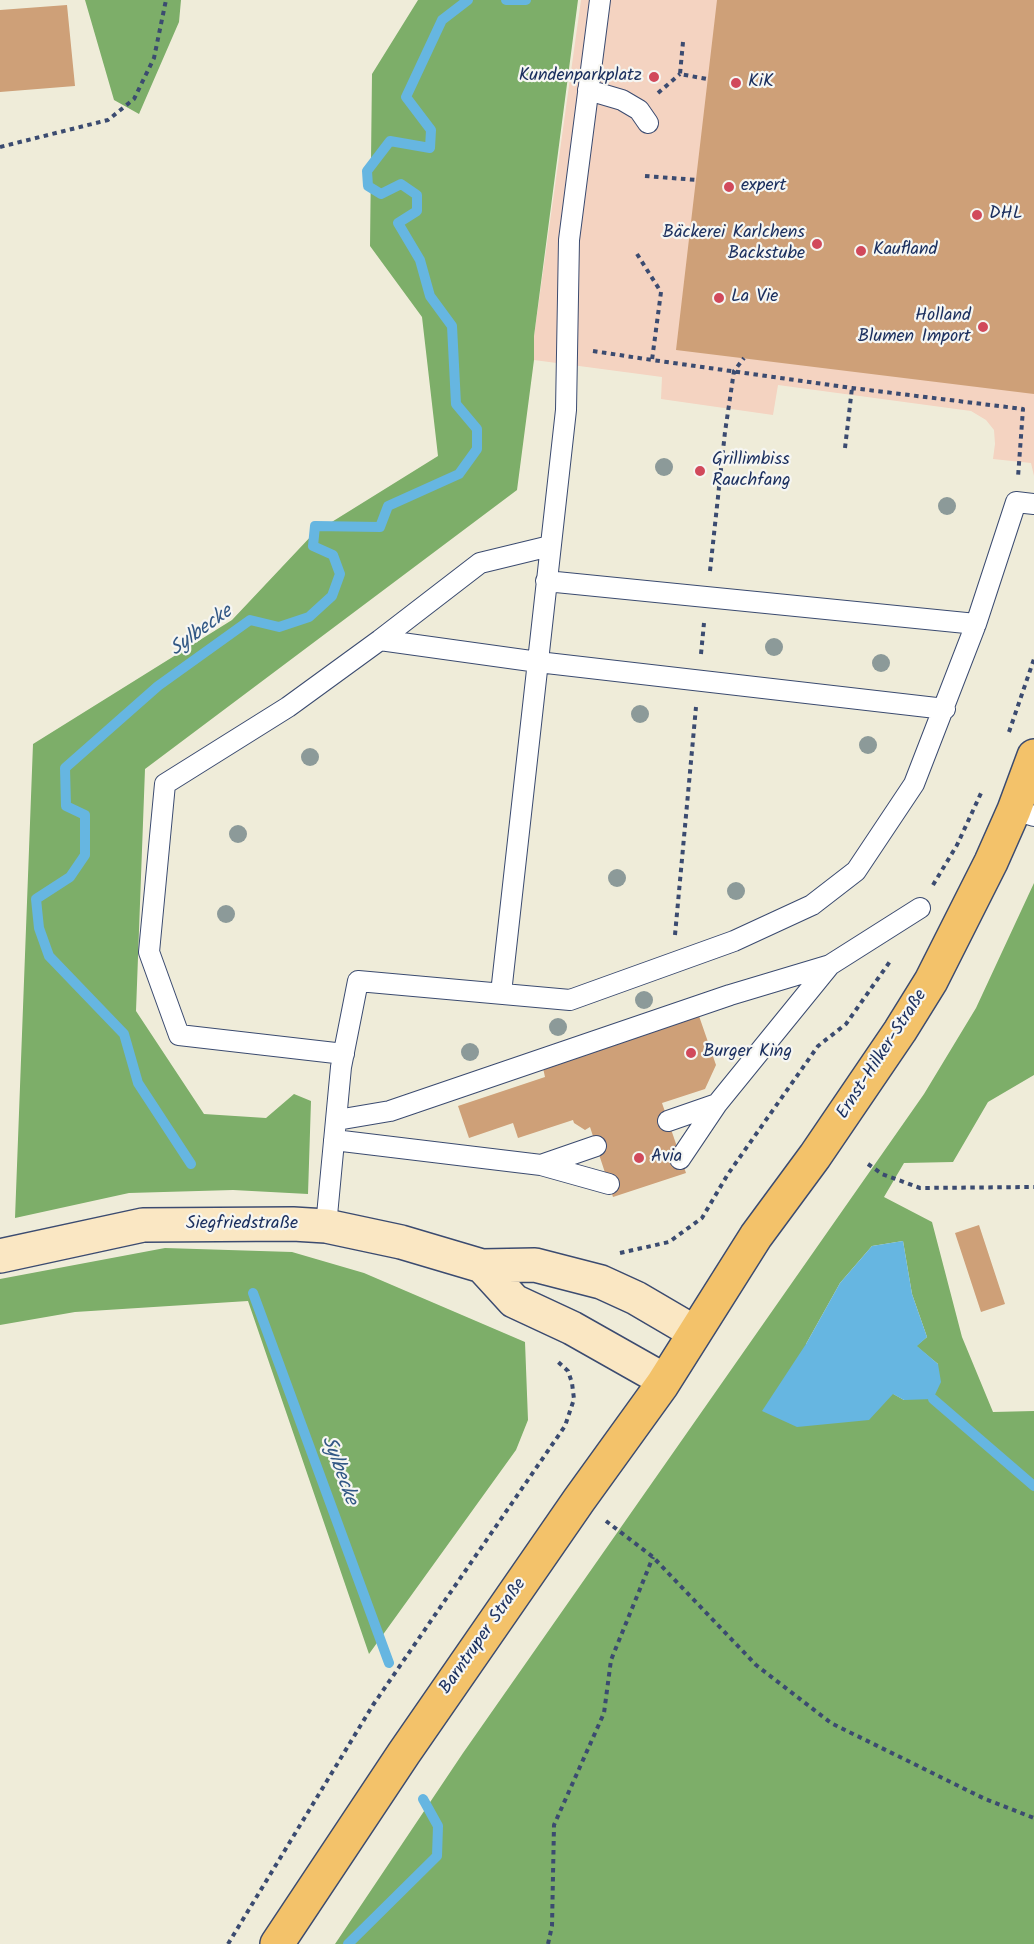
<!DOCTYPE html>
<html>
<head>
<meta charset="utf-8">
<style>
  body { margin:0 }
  canvas { display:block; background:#efecd9 }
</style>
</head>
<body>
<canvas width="1034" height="1944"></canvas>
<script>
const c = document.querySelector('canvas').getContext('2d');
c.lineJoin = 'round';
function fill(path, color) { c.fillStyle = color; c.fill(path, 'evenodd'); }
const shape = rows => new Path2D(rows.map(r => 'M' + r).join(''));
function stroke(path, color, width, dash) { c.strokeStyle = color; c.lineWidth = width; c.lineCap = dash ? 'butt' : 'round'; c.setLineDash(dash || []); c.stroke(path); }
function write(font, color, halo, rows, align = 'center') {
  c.font = font + ' Kalam,sans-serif'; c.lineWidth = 4.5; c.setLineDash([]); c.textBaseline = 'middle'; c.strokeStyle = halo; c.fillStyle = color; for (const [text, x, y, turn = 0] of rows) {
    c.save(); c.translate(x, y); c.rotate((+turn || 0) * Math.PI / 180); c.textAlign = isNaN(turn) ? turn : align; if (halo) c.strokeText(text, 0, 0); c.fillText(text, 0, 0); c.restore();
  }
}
fill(shape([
  [581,0,1034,0,1034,476,1031,463,993,459,995,444,994,430,986,420,971,411,778,385,773,415,661,399,662,377,534,360,534,336]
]), '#f4d3c1');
fill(shape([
  [85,0,181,0,179,22,139,114,114,100],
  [418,0,578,0,534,336,534,360,517,490,145,769,136,1011,204,1114,266,1118,294,1094,311,1101,308,1194,233,1190,129,1193,15,1218,33,744,232,620,314,533,438,456,422,317,370,246,372,74],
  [1034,883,1034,1075,988,1102,953,1162,904,1163,884,1197,932,1222,962,1337,993,1412,1034,1411,1034,1944,335,1944,463,1753,924,1094,976,1008],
  [903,1241,912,1294,927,1337,916,1346,938,1364,904,1400,806,1344,840,1283,872,1246],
  [165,1248,292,1252,364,1273,525,1342,528,1420,516,1450,369,1654,248,1301,75,1312,0,1325,0,1279]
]), '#7dae69');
fill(shape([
  [903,1241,912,1294,927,1337,917,1346,938,1364,941,1382,933,1399,904,1400,893,1394,869,1420,797,1427,762,1411,806,1344,840,1283,872,1246]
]), '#66b6e1');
stroke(shape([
  [506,0,526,0],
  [191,1164,138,1083,124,1034,49,956,39,928,36,899,70,877,85,855,85,815,66,806,65,768,158,686,250,620,279,627,309,617,332,596,340,574,333,555,313,546,315,526,380,527,388,506,459,474,477,449,477,429,456,404,452,326,430,296,420,260,398,223,417,211,417,195,401,184,381,194,368,186,367,171,390,141,430,148,431,130,406,97,442,20,468,0],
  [253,1293,389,1663],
  [933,1399,1034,1486],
  [348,1944,437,1856,438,1826,423,1799]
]), '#66b6e1', 10);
fill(shape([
  [717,0,1034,0,1034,394,676,350],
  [67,5,75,86,0,92,0,10],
  [699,1016,716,1065,705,1089,662,1103,686,1173,613,1197,590,1127,585,1130,574,1123,573,1120,518,1138,513,1123,469,1138,458,1106,545,1077,543,1068],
  [979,1225,1005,1304,981,1312,955,1233]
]), '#cea078');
const lane = shape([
  [588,90,622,100,639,110,648,123],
  [546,581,976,624],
  [380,640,538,662,945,709],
  [1014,810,1034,816],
  [501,993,566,410,569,240,600,0],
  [344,1054,179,1035,149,952,165,784,288,707,380,640,480,563,550,546],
  [337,1120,390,1111,730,995,830,965,920,908],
  [668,1121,717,1104,830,965],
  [334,1140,541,1165,596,1146],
  [680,1159,717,1104],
  [541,1165,609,1184],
  [326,1226,341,1067,358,981,570,1000,734,941,812,905,856,871,914,784,976,624,1016,502,1034,504]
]);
const secondary = shape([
  [0,1256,143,1225,293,1224,326,1226,401,1242,482,1266,535,1265,601,1282,636,1298,694,1332],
  [482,1266,514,1301,572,1328,664,1380]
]);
const primary = shape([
  [277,1944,404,1753,579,1500,662,1385,756,1236,815,1156,900,1031,931,981,991,862,1014,810,1034,756]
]);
stroke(lane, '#3b4b70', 22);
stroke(secondary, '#3b4b70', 36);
stroke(primary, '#3b4b70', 36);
stroke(shape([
  [683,42,680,74,707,79],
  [658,93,680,74],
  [0,147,108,120,134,99,154,58,166,0],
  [645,176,697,180],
  [637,254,661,292,652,360,852,388,1023,409,1018,477],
  [593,351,652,360],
  [845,448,852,388],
  [710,571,725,432,734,371,744,358],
  [701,654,704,623],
  [1009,732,1034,659],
  [933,885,957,845,982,791],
  [675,935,696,707],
  [868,1164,882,1174,920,1188,1034,1187],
  [620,1253,669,1242,702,1218,728,1174,818,1046,846,1024,891,960],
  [606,1521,653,1557,756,1665,831,1723,985,1799,1034,1818],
  [228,1944,373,1705,565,1426,574,1399,572,1383,568,1371,556,1360],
  [548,1944,552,1926,554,1825,604,1713,611,1660,653,1557]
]), '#3b4b70', 4, [4.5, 4.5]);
stroke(lane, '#fff', 20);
stroke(secondary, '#fae7c3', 33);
stroke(primary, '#f3c26a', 33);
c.fillStyle = '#8c9a99';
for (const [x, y] of [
  [664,467],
  [947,506],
  [774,647],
  [881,663],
  [640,714],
  [868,745],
  [310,757],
  [238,834],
  [617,878],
  [736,891],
  [226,914],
  [644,1000],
  [558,1027],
  [470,1052]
]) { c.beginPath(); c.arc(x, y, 9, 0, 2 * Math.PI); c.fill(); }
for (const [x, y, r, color] of [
  [654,77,6,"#d1495b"],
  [736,83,6,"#d1495b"],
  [729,187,6,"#d1495b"],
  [977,215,6,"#d1495b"],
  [817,244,6,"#d1495b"],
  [861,251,6,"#d1495b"],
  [719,298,6,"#d1495b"],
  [983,327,6,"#d1495b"],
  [700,471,6,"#d1495b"],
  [691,1053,6,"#d1495b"],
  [639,1158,6,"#d1495b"]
]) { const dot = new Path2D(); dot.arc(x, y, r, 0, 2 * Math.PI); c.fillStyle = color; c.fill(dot); stroke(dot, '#f6f6f2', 2); }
write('18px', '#1b2f5e', '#f6f6f2', [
  ["Kundenparkplatz",642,77,"right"],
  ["KiK",748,83],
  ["expert",741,187],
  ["DHL",989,215],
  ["Bäckerei Karlchens",805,234,"right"],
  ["Backstube",805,255,"right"],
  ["Kaufland",873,251],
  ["La Vie",731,298],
  ["Holland",971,317,"right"],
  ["Blumen Import",971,338,"right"],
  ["Grillimbiss",712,461],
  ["Rauchfang",712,482],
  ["Burger King",703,1053],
  ["Avia",651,1158]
], 'left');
write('18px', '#1b2f5e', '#f6f6f2', [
  ["Ernst-Hilker-Straße",883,1055,-57],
  ["Siegfriedstraße",242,1225],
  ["Barntruper Straße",484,1637,-55]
]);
write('italic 20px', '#325885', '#f6f6f2', [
  ["Sylbecke",202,632,-36],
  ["Sylbecke",338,1471,70]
]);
</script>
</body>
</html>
